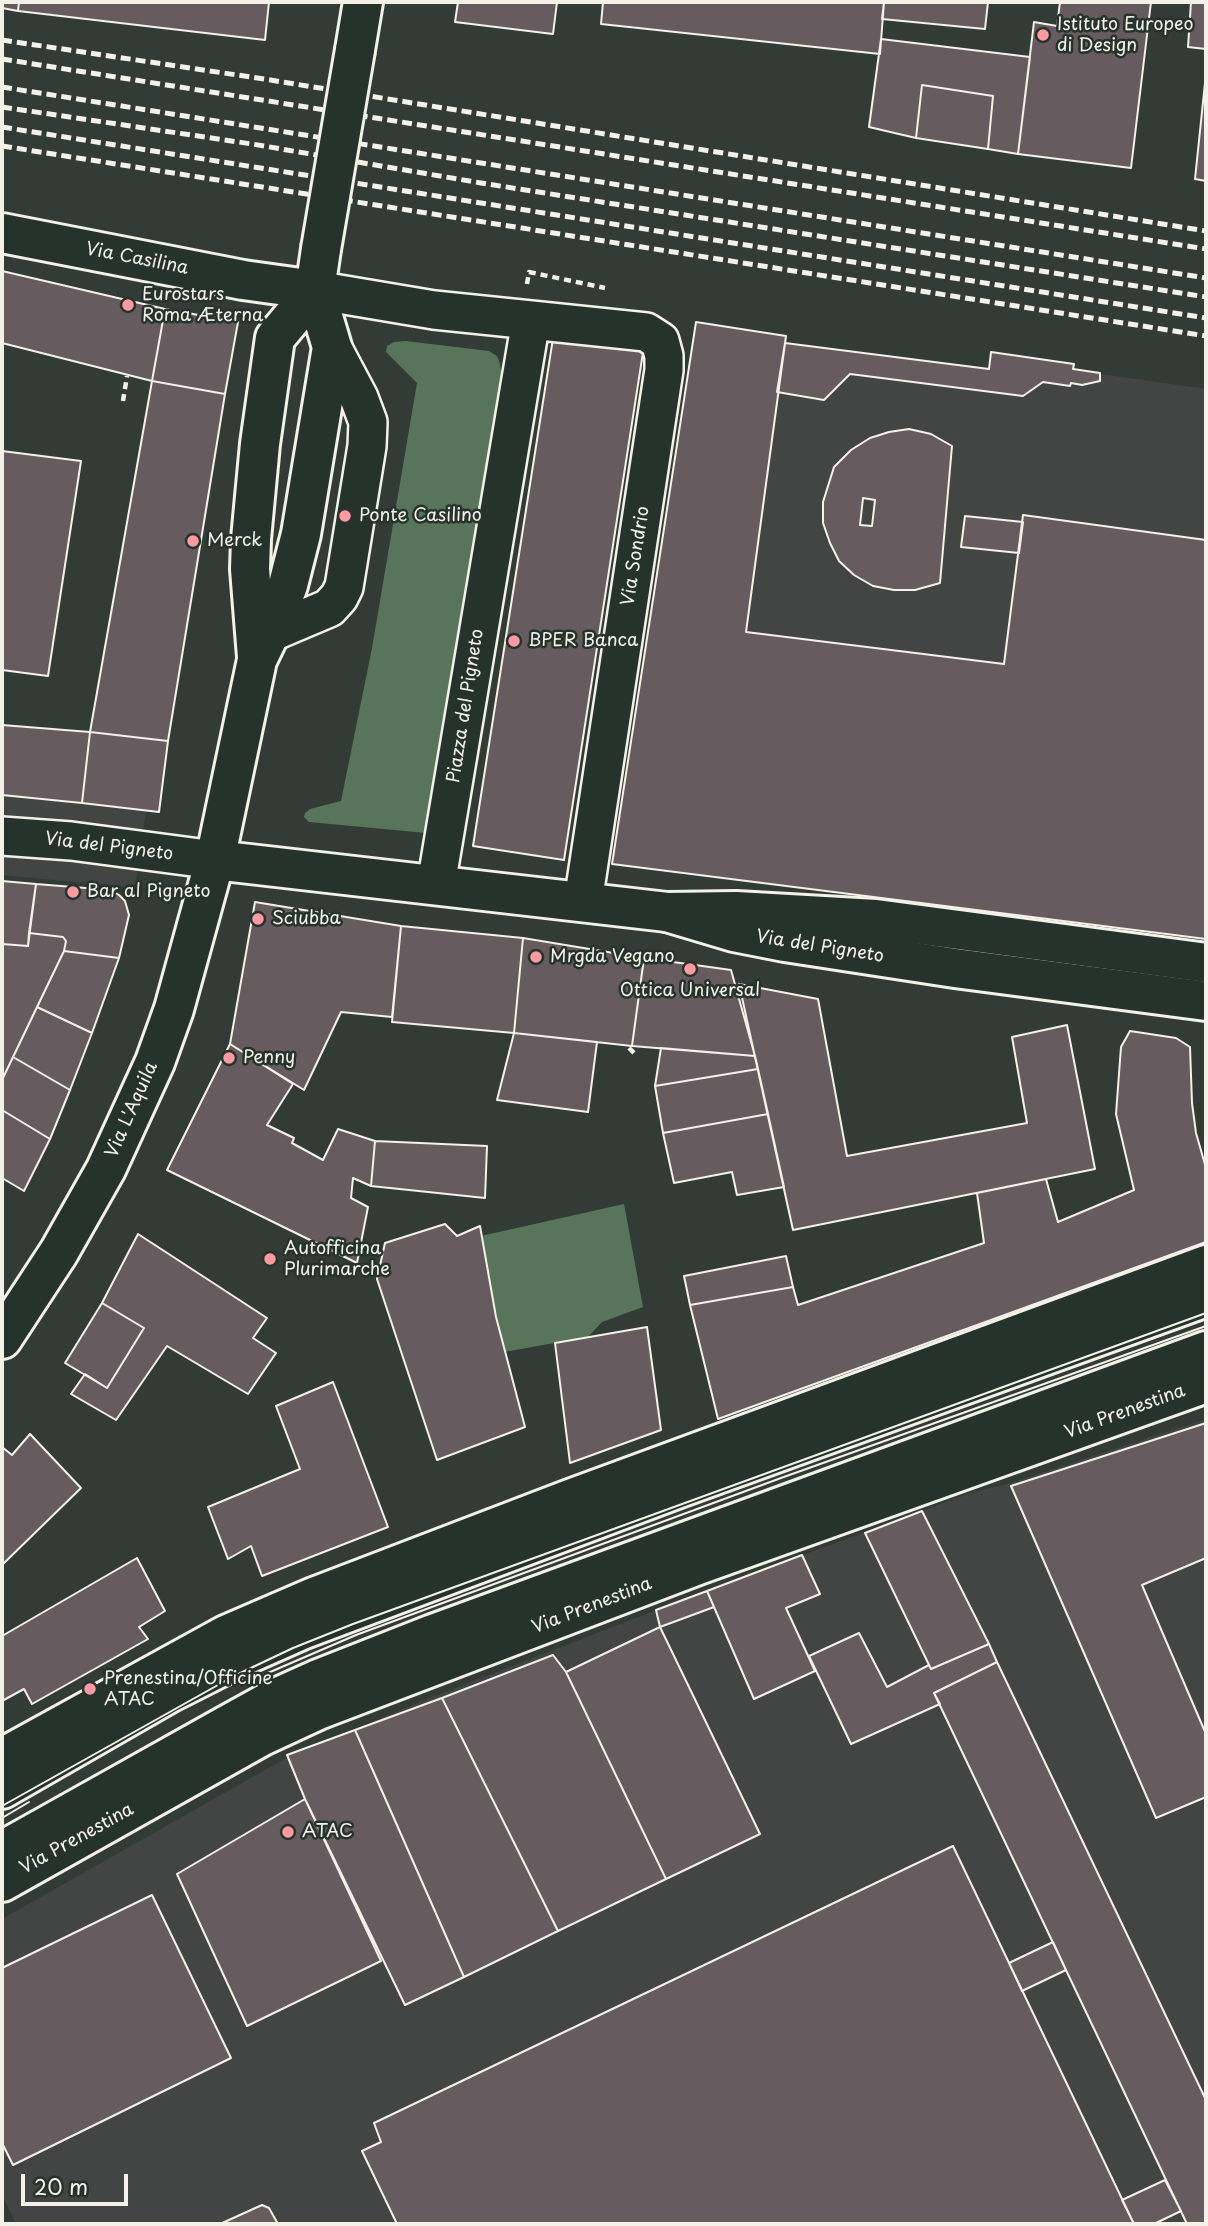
<!DOCTYPE html>
<html>
<head>
<meta charset="utf-8">
<style>
  body { margin:0 }
  #map { position:relative; width:1208px; height:2226px; overflow:hidden; background:#333b37; font-family:"Playpen Sans",sans-serif }
  canvas { display:block }
  .frame { position:absolute; inset:0; border:4px solid #f4f1e8; pointer-events:none }
  .scale { position:absolute; left:21px; top:2174px; width:107px; height:32px; box-sizing:border-box; border:4px solid #f4f1e8; border-top:0; padding-left:9px; font-size:21px; line-height:24px; white-space:nowrap; color:#f4f1e8; -webkit-text-stroke:5px #26332d; paint-order:stroke }
</style>
</head>
<body>
<div id="map">
<canvas width="1208" height="2226"></canvas>
<div class="frame"></div>
<div class="scale">20 m</div>
</div>
<script>
const c = document.querySelector('canvas').getContext('2d');
c.lineJoin = 'round';
function fill(path, color) { c.fillStyle = color; c.fill(path, 'evenodd'); }
const shape = rows => new Path2D(rows.map(r => 'M' + r).join(''));
function stroke(path, color, width, dash) { c.strokeStyle = color; c.lineWidth = width; c.lineCap = dash ? 'butt' : 'round'; c.setLineDash(dash || []); c.stroke(path); }
function write(font, color, halo, rows, align = 'center') {
  c.font = font + ' "Playpen Sans",sans-serif'; c.lineWidth = 5; c.setLineDash([]); c.textBaseline = 'middle'; c.strokeStyle = halo; c.fillStyle = color; for (const [text, x, y, turn = 0] of rows) {
    c.save(); c.translate(x, y); c.rotate((+turn || 0) * Math.PI / 180); c.textAlign = isNaN(turn) ? turn : align; if (halo) c.strokeText(text, 0, 0); c.fillText(text, 0, 0); c.restore();
  }
}
fill(shape([
  [696,322,786,336,785,343,988,369,991,352,1074,364,1073,370,1206,389,1206,939,612,864],
  [2,795,146,810,135,888,2,875],
  [1206,1419,1206,2224,16,2224,2,2195,2,1919,288,1757,427,1699,700,1593,973,1492,1004,1485]
]), '#424543');
fill(shape([
  [406,341,489,351,497,356,500,364,502,377,426,833,309,822,304,817,305,813,310,809,341,801,372,648,417,383,386,352,387,346,394,342],
  [624,1204,643,1307,602,1322,588,1337,504,1352,496,1317,481,1236]
]), '#58745a');
const building = shape([
  [2,2,19,2,18,11,2,8,2,2],
  [19,2,269,2,265,40,18,11,19,2],
  [458,2,557,2,553,34,455,22,458,2],
  [603,2,884,2,880,54,601,24,603,2],
  [884,2,988,2,985,29,882,19,884,2],
  [1060,2,1151,2,1131,168,1018,154,1034,22,1057,26,1060,2],
  [1191,2,1206,2,1206,49,1188,47,1191,2],
  [881,39,1030,57,1018,154,988,149,993,96,922,85,916,138,869,127,881,39],
  [1205,83,1206,83,1206,181,1195,179,1205,83],
  [922,85,993,96,988,149,916,138,922,85],
  [2,271,165,309,152,381,2,343,2,271],
  [165,309,238,322,225,394,152,381,165,309],
  [696,322,786,336,746,632,1004,664,1023,515,1206,540,1206,939,612,864,696,322],
  [554,332,644,346,564,860,473,846,554,332],
  [785,343,989,369,991,352,1074,364,1073,369,1100,373,1100,381,1082,385,1071,383,1070,386,1043,382,1023,396,850,374,824,400,777,392,785,343],
  [152,381,225,394,168,741,90,732,152,381],
  [909,429,931,434,952,446,940,583,915,590,894,590,873,586,854,575,839,561,830,543,823,523,823,502,834,467,851,450,870,438,889,432,909,429],
  [2,451,81,461,48,676,2,670,2,451],
  [863,498,875,500,872,526,860,525,863,498],
  [965,516,1023,522,1019,553,961,547,965,516],
  [2,725,90,732,82,803,2,795,2,725],
  [90,732,168,741,159,812,82,803,90,732],
  [2,881,36,884,28,946,2,944,2,881],
  [36,884,110,890,119,895,125,901,129,915,119,958,64,951,66,941,63,937,29,933,36,884],
  [255,902,401,926,392,1017,341,1012,304,1090,230,1044,255,902],
  [401,926,523,938,514,1033,392,1022,401,926],
  [29,933,63,937,66,941,64,951,2,1080,2,944,28,946,29,933],
  [523,938,644,958,632,1046,514,1033,523,938],
  [64,951,119,958,92,1033,37,1007,64,951],
  [650,956,666,961,731,970,755,1056,632,1046,644,958,650,956],
  [739,984,818,999,847,1156,1027,1123,1012,1037,1067,1025,1095,1169,793,1230,739,984],
  [37,1007,92,1033,70,1090,13,1057,37,1007],
  [1130,1031,1176,1038,1190,1047,1192,1103,1196,1133,1206,1168,1206,1242,718,1419,690,1305,793,1287,798,1305,984,1243,977,1193,1046,1179,1058,1222,1134,1190,1116,1114,1121,1047,1130,1031],
  [514,1033,597,1042,588,1112,497,1100,514,1033],
  [230,1044,293,1084,267,1125,294,1138,292,1143,323,1160,338,1129,375,1141,371,1186,353,1178,351,1198,368,1207,357,1263,167,1170,230,1044],
  [661,1048,755,1056,758,1069,655,1086,661,1048],
  [13,1057,70,1090,50,1139,2,1110,2,1080,13,1057],
  [758,1069,768,1114,663,1133,655,1086,758,1069],
  [2,1110,50,1139,24,1191,2,1178,2,1110],
  [768,1114,784,1187,737,1195,732,1172,674,1183,663,1133,768,1114],
  [375,1141,487,1146,485,1198,371,1186,375,1141],
  [445,1224,457,1236,480,1226,496,1317,525,1427,437,1460,377,1279,385,1243,445,1224],
  [138,1234,267,1318,253,1338,276,1353,248,1394,167,1346,116,1420,71,1394,85,1374,107,1388,144,1328,102,1303,138,1234],
  [786,1256,793,1287,690,1305,684,1276,786,1256],
  [102,1303,144,1328,107,1388,65,1363,102,1303],
  [647,1327,661,1430,570,1463,555,1343,647,1327],
  [333,1382,388,1527,262,1576,251,1546,228,1559,208,1507,300,1469,276,1406,333,1382],
  [1206,1423,1206,1558,1142,1585,1206,1734,1206,1797,1156,1818,1011,1486,1206,1423],
  [30,1434,81,1488,2,1565,2,1447,12,1455,30,1434],
  [922,1511,989,1644,931,1669,865,1533,922,1511],
  [802,1555,820,1594,786,1608,815,1671,754,1699,707,1591,802,1555],
  [137,1558,165,1611,139,1627,148,1639,32,1704,24,1689,2,1701,2,1636,137,1558],
  [707,1591,714,1607,660,1627,656,1610,707,1591],
  [660,1627,760,1834,666,1879,566,1672,660,1627],
  [859,1633,887,1687,929,1665,931,1669,989,1644,997,1662,934,1693,940,1704,851,1744,809,1656,859,1633],
  [553,1655,566,1672,666,1879,558,1931,442,1698,553,1655],
  [997,1662,1206,2100,1206,2224,1187,2224,934,1693,997,1662],
  [442,1698,558,1931,464,1977,355,1730,442,1698],
  [355,1730,464,1977,405,2005,305,1799,287,1755,355,1730],
  [305,1799,381,1961,247,2026,177,1874,305,1799],
  [953,1846,1134,2224,397,2224,362,2151,381,2142,374,2123,953,1846],
  [152,1895,231,2058,13,2165,2,2143,2,1968,152,1895],
  [1053,1942,1066,1970,1022,1991,1009,1963,1053,1942],
  [1165,2180,1181,2211,1154,2224,1134,2224,1122,2200,1165,2180],
  [262,2205,269,2208,278,2224,220,2224,262,2205]
]);
fill(building, '#665b5f');
stroke(building, '#f4f1e8', 2);
const minor = shape([
  [315,290,434,310,531,320,436,885],
  [531,320,646,332,660,341,664,356,664,370,583,902],
  [270,633,329,608,339,597,344,587,367,446,368,422,359,398,332,347],
  [2,836,71,841,215,860]
]);
const major = shape([
  [355,50,363,2],
  [2,233,243,280,315,290],
  [257,657,250,569,251,539,260,444,275,338,315,290],
  [215,860,667,912,734,932,785,942,955,968,1206,1001],
  [2,1339,59,1252,106,1169,155,1062,174,1009,215,860,257,660,270,633,288,585,301,534,332,347,315,290,321,249],
  [2,1758,226,1635,314,1597,570,1499,1206,1265],
  [2,1882,262,1736,318,1710,698,1565,1206,1383]
]);
const highway = shape([
  [667,912,736,911,876,919,1206,963],
  [2,1789,169,1693,234,1660,304,1629,679,1488,1206,1297],
  [2,1851,227,1725,276,1698,316,1680,433,1634,1206,1351]
]);
stroke(minor, '#f4f1e8', 42);
stroke(major, '#f4f1e8', 44);
stroke(highway, '#f4f1e8', 44);
stroke(shape([
  [527,284,529,272,605,288],
  [123,401,127,376],
  [629,1048,636,1055]
]), '#f4f1e8', 4.5, [7, 5]);
stroke(minor, '#26332d', 37);
stroke(major, '#26332d', 38);
stroke(highway, '#26332d', 38);
stroke(shape([
  [240,1685,356,1635,532,1570,781,1478,1206,1326],
  [2,1806,234,1676,293,1648,353,1624,1206,1313],
  [2,1818,29,1802]
]), '#f4f1e8', 2);
stroke(shape([
  [2,40,264,79,1206,231],
  [2,59,1206,249],
  [2,87,1206,278],
  [2,107,252,144,481,183,1206,297],
  [2,127,1206,318],
  [2,146,1206,336]
]), '#f4f1e8', 5, [10, 5]);
const majorBridge = shape([
  [321,249,355,50]
]);
stroke(majorBridge, '#f4f1e8', 44, []);
stroke(majorBridge, '#26332d', 38);
for (const [x, y, r, color] of [
  [1043,35,7,"#ff9aa2"],
  [128,305,7,"#ff9aa2"],
  [345,516,7,"#ff9aa2"],
  [193,541,7,"#ff9aa2"],
  [514,641,7,"#ff9aa2"],
  [73,892,7,"#ff9aa2"],
  [258,919,7,"#ff9aa2"],
  [536,957,7,"#ff9aa2"],
  [690,969,7,"#ff9aa2"],
  [229,1058,7,"#ff9aa2"],
  [270,1259,7,"#ff9aa2"],
  [90,1689,7,"#ff9aa2"],
  [288,1832,7,"#ff9aa2"]
]) { const dot = new Path2D(); dot.arc(x, y, r, 0, 2 * Math.PI); c.fillStyle = color; c.fill(dot); stroke(dot, '#26332d', 2.5); }
write('18px', '#f4f1e8', '#26332d', [
  ["Istituto Europeo",1057,25],
  ["di Design",1057,46],
  ["Eurostars",142,295],
  ["Roma Æterna",142,316],
  ["Ponte Casilino",359,516],
  ["Merck",207,541],
  ["BPER Banca",528,641],
  ["Bar al Pigneto",87,892],
  ["Sciubba",272,919],
  ["Mrgda Vegano",550,957],
  ["Ottica Universal",690,991,"center"],
  ["Penny",243,1058],
  ["Autofficina",284,1249],
  ["Plurimarche",284,1270],
  ["Prenestina/Officine",104,1679],
  ["ATAC",104,1700],
  ["ATAC",302,1832]
], 'left');
write('18px', '#f4f1e8', '#26332d', [
  ["Via Casilina",137,259,11],
  ["Via Sondrio",636,556,-81],
  ["Piazza del Pigneto",466,706,-81],
  ["Via del Pigneto",109,847,7],
  ["Via del Pigneto",820,947,9],
  ["Via L'Aquila",132,1110,-66],
  ["Via Prenestina",1125,1412,-20],
  ["Via Prenestina",592,1606,-21],
  ["Via Prenestina",77,1839,-29]
]);
</script>
</body>
</html>
